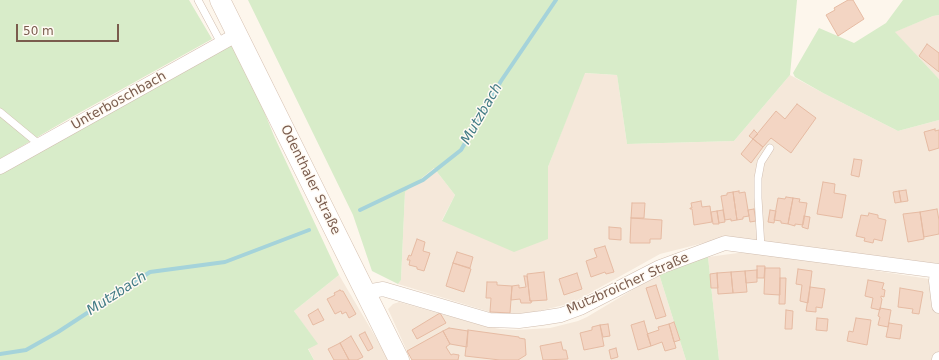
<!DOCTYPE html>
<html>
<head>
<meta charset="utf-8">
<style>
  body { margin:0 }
  #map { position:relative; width:939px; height:360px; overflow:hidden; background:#fdf6ec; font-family:"DejaVu Sans",sans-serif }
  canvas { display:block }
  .scale { position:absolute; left:16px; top:24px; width:103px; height:18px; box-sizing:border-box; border:2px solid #7a5c4d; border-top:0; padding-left:5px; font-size:12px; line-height:14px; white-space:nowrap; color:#7a5c4d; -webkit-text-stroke:3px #fffaf3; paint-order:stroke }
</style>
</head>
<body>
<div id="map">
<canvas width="939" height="360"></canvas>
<div class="scale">50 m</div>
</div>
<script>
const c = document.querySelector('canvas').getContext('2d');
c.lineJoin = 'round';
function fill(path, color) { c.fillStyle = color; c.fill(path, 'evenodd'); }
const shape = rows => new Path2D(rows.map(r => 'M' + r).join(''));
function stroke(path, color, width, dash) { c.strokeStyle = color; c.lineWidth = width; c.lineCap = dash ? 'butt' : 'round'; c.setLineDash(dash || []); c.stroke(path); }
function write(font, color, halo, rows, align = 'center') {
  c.font = font + ' "DejaVu Sans",sans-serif'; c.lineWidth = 3; c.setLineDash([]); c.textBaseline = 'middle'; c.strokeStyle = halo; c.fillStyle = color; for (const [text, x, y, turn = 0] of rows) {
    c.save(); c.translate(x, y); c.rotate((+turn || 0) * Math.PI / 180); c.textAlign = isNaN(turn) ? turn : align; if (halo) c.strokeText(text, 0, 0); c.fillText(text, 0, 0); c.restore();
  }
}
fill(shape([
  [939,15,939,79,894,32,933,16],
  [584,73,617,75,627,144,734,141,790,75,823,93,898,131,939,120,939,264,727,237,660,254,572,303,535,312,510,314,490,312,398,284,401,280,405,192,434,168,455,195,442,220,548,239,548,167],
  [738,253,749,253,787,257,929,279,939,280,939,360,719,360,708,257],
  [659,274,686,360,412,360,407,351,388,309,393,304,399,302,484,326,500,329,516,330,550,328,578,321,587,317],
  [339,275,389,360,314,360,308,348,317,344,294,311]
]), '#f5e8da');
fill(shape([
  [0,0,189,0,212,39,70,118,0,159],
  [248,0,797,0,790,75,734,141,627,144,617,75,585,73,548,167,548,239,514,252,442,221,455,195,434,168,405,192,401,280,398,284,372,271,353,215],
  [903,0,939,0,939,15,933,16,895,32,939,79,939,120,898,131,823,93,795,77,793,73,819,28,854,43,886,23],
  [235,39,274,136,339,275,294,311,318,344,308,349,314,360,0,360,0,166],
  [708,257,719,360,686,360,659,274,685,264]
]), '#d8ecc9');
stroke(shape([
  [360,210,423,180,461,150,501,81,556,0],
  [0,354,26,350,58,332,150,272,225,262,309,230]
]), '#a5d3da', 4);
const building = shape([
  [848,0,853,0,864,19,838,36,826,15,835,10,834,8,848,0],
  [927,44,939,53,939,72,919,56,927,44],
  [797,104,816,118,791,153,771,138,763,147,753,139,776,111,785,119,797,104],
  [935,129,935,131,939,130,939,148,929,151,924,132,935,129],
  [754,130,758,134,753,139,749,136,754,130],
  [753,139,763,147,751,163,741,154,753,139],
  [854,159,862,160,859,177,851,175,854,159],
  [823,182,835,184,834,193,846,195,842,218,817,214,823,182],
  [906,190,908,201,901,202,899,191,906,190],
  [739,191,739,193,745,192,749,216,743,217,743,219,737,220,733,192,739,191],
  [899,191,901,202,895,203,893,192,899,191],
  [733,192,737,220,731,221,731,219,725,220,721,196,727,195,727,193,733,192],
  [786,197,793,198,788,224,781,223,781,221,774,220,778,198,785,199,786,197],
  [793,198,800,199,799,202,807,203,803,225,795,224,795,226,788,224,793,198],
  [701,201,702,207,710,206,712,222,694,225,692,209,690,209,690,208,692,208,691,203,701,201],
  [632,203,645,203,644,218,631,218,632,203],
  [754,209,756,221,750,222,748,210,754,209],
  [937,209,939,220,939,234,924,237,920,212,937,209],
  [723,210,725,222,719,223,717,211,723,210],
  [770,210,776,211,774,223,768,222,770,210],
  [717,211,719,224,713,224,711,212,717,211],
  [920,212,924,239,908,242,903,214,920,212],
  [869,213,878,215,878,218,886,220,882,241,874,239,873,243,864,241,865,238,856,236,861,215,868,216,869,213],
  [804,216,810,217,808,229,802,227,804,216],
  [631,218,662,220,661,239,650,239,650,243,630,243,631,218],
  [609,227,621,228,621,240,609,239,609,227],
  [417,239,425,242,423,251,430,253,424,271,417,269,417,267,409,265,410,260,407,260,409,255,411,256,417,239],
  [605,246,614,272,606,274,605,272,591,277,586,261,597,257,594,249,605,246],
  [457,252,473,257,470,268,453,263,457,252],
  [453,263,471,269,464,292,446,286,453,263],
  [757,266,765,266,764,278,757,278,757,266],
  [765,268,780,268,780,295,764,294,765,268],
  [798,269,812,271,808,303,800,301,802,285,796,284,798,269],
  [757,270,757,282,746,283,745,271,757,270],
  [745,271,747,292,733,293,731,272,745,271],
  [544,272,547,300,530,301,527,274,544,272],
  [731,272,733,293,718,294,717,273,731,272],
  [577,273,582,289,564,295,559,279,577,273],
  [717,273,718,288,711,288,710,274,717,273],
  [524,276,527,276,530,301,532,301,531,303,521,303,520,299,511,300,512,286,519,285,519,288,526,287,524,276],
  [780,278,786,278,785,304,779,304,780,278],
  [868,280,884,283,882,289,885,290,884,297,881,296,881,298,882,299,880,310,871,308,873,298,865,296,868,280],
  [487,282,497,282,497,285,512,286,510,313,490,312,491,298,486,298,487,282],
  [656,285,666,316,656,319,646,288,656,285],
  [810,287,825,289,822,308,816,307,816,312,806,311,810,287],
  [900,288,923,292,919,314,912,313,913,309,898,307,900,288],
  [340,290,341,291,343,291,356,314,349,318,346,312,342,314,341,311,335,314,327,299,335,295,334,293,340,290],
  [880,308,891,310,888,327,878,325,880,317,878,316,880,308],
  [318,309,324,320,313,325,308,315,318,309],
  [786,310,793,311,792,329,785,329,786,310],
  [440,313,446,323,417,339,412,330,440,313],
  [817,318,828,319,827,331,816,330,817,318],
  [856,318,871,320,867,345,847,341,849,331,853,332,856,318],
  [644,321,651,346,638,350,631,325,644,321],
  [674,322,680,340,674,342,669,324,674,322],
  [889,323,902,325,900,339,886,337,889,323],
  [608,324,610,336,603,337,600,325,608,324],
  [669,324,676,348,665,351,662,342,651,346,647,334,659,330,658,327,669,324],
  [600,325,604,346,584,350,580,333,592,330,592,327,600,325],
  [449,328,468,331,467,347,450,344,443,331,449,328],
  [468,330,519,337,519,338,525,339,526,355,518,360,500,360,465,356,468,330],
  [443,331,450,344,446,347,451,355,453,354,459,355,458,360,412,360,407,351,443,331],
  [365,332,373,348,368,351,359,335,365,332],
  [351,336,363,357,357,360,349,360,340,343,351,336],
  [561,342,563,350,566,350,568,359,543,360,540,346,561,342],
  [340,343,349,360,334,360,328,349,340,343],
  [616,348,618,357,611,359,609,350,616,348]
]);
fill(building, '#f3d5c3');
stroke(building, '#e6bba3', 1);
const service = shape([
  [198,0,221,43],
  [0,112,40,145],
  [761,247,758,198,758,178,761,162,770,148]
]);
const minor = shape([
  [0,167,238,34],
  [937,271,936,281,939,306],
  [366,292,383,289,489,320,519,321,542,318,561,315,580,308,660,267,725,243,939,271],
  [939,360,939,359]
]);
const secondary = shape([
  [220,0,399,360]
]);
stroke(service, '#d1beb0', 8);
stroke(minor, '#d1beb0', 15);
stroke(secondary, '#d6c0b0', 21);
stroke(service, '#fff', 7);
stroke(minor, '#fff', 14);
stroke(secondary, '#fff', 20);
write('13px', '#7a5c4d', '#fffaf3', [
  ["Unterboschbach",119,101,-29],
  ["Odenthaler Straße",310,180,64],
  ["Mutzbroicher Straße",628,284,-24]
]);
write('italic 14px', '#437c86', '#fffaf3', [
  ["Mutzbach",482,114,-60],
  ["Mutzbach",117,294,-33]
]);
</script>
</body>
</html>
